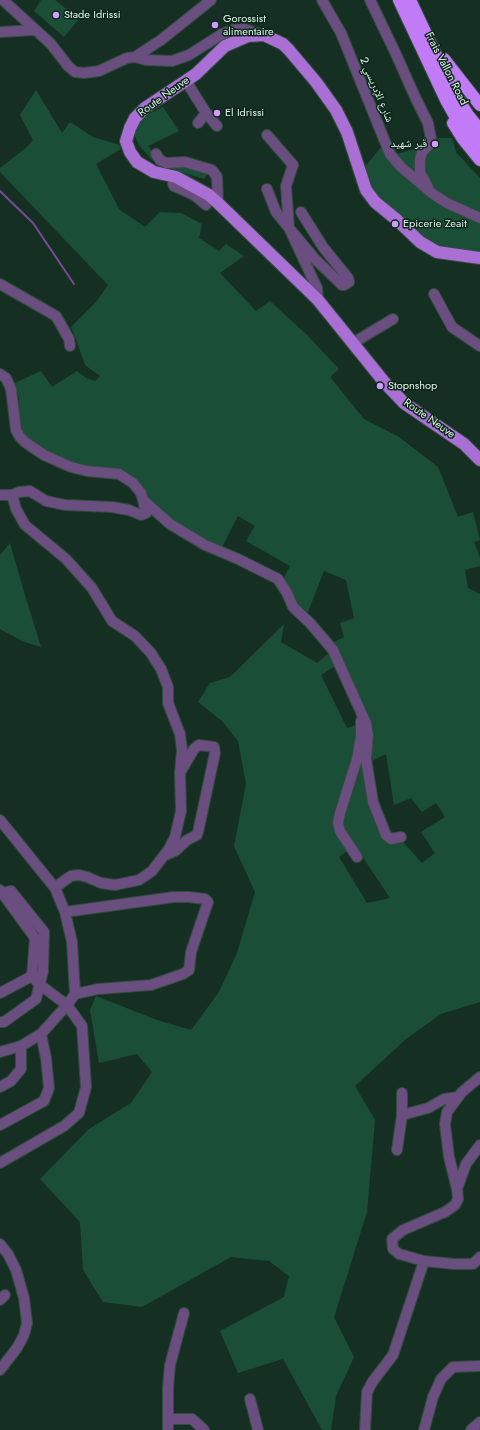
<!DOCTYPE html>
<html>
<head>
<meta charset="utf-8">
<style>
  body { margin:0 }
  canvas { display:block; background:#153023 }
</style>
</head>
<body>
<canvas width="480" height="1430"></canvas>
<script>
const c = document.querySelector('canvas').getContext('2d');
c.lineJoin = 'round';
function fill(path, color) { c.fillStyle = color; c.fill(path, 'evenodd'); }
const shape = rows => new Path2D(rows.map(r => 'M' + r).join(''));
function stroke(path, color, width, dash) { c.strokeStyle = color; c.lineWidth = width; c.lineCap = dash ? 'butt' : 'round'; c.setLineDash(dash || []); c.stroke(path); }
function write(font, color, halo, rows, align = 'center') {
  c.font = font + ' Jost,"Noto Naskh Arabic",sans-serif'; c.lineWidth = 3; c.setLineDash([]); c.textBaseline = 'middle'; c.strokeStyle = halo; c.fillStyle = color; for (const [text, x, y, turn = 0] of rows) {
    c.save(); c.translate(x, y); c.rotate((+turn || 0) * Math.PI / 180); c.textAlign = isNaN(turn) ? turn : align; if (halo) c.strokeText(text, 0, 0); c.fillText(text, 0, 0); c.restore();
  }
}
fill(shape([
  [41,0,55,0,79,19,64,37,34,11],
  [36,90,62,133,70,122,93,137,119,145,121,149,96,164,119,209,145,227,160,212,181,213,202,224,199,238,219,251,226,244,244,256,220,273,256,311,270,301,307,335,339,369,330,377,364,419,399,437,438,467,458,517,473,512,480,540,474,542,480,558,480,566,465,570,468,588,480,594,480,1002,441,1014,406,1039,355,1086,375,1120,367,1212,334,1317,354,1357,336,1396,331,1430,322,1430,283,1359,238,1373,220,1331,284,1297,289,1276,269,1261,231,1257,142,1307,103,1302,83,1270,80,1222,40,1179,89,1129,131,1103,152,1072,137,1054,99,1063,90,1010,96,996,157,1020,191,1030,219,992,237,953,255,892,234,846,246,784,238,741,222,721,198,702,210,683,230,677,284,624,281,642,317,663,328,654,335,666,321,675,347,728,358,724,355,757,336,817,348,850,339,857,367,903,390,898,343,828,343,821,363,739,384,839,391,845,403,842,422,863,435,853,421,832,445,817,436,803,422,812,411,798,394,805,386,754,370,762,362,708,334,642,344,637,340,623,354,618,346,580,324,571,308,612,297,605,283,580,290,566,246,541,255,526,238,516,221,549,170,520,148,498,136,481,95,467,70,462,51,454,37,446,23,434,18,420,19,399,15,383,41,371,52,387,77,371,86,378,95,381,100,376,85,365,76,339,71,327,97,301,108,285,0,172,0,168,27,147,33,140,20,115],
  [163,107,179,131,148,146,160,161,185,164,209,171,204,179,162,166,151,159,139,145,134,134,135,127,140,120,145,116],
  [435,138,452,138,456,152,480,178,480,255,438,248,422,239,378,197,371,188,364,168,381,147,394,155,424,146],
  [10,543,24,592,41,647,22,641,0,629,0,555]
]), '#1b4e36');
stroke(shape([
  [0,191,33,223,74,284]
]), '#764a96', 2);
const minor = shape([
  [3,0,51,44,68,66,75,72,84,73,99,71,127,58,135,57,161,40,211,0],
  [322,0,341,33,390,154,401,167,433,194,447,203,480,218],
  [370,0,395,52,416,99,428,123,431,139,429,145,422,152,420,159,420,172,428,187],
  [0,32,35,30],
  [135,57,146,60,172,61,189,55,222,34,233,30,244,29,260,34],
  [186,81,206,113,217,126],
  [198,123,206,113],
  [267,135,293,165,286,186,289,228,315,259,342,285,344,285,349,282,348,278,323,247,301,212],
  [156,154,160,160,166,163,185,162,212,170,217,177,218,203],
  [176,177,173,184,174,186,194,195,206,205],
  [267,189,276,212,289,228,317,288,318,300],
  [0,284,56,316,69,339,70,346],
  [434,294,452,327,480,346],
  [353,343,393,319],
  [0,374,6,378,11,389,16,430,20,437,25,442,44,455,71,467,87,471,119,474,133,483,141,493,143,500,170,524,205,545,238,559,278,579,287,593,293,607,310,623,333,650,341,668,366,723,368,735,366,759,373,802,386,835,391,839,401,837],
  [0,495,12,495,19,492,30,491,46,501,65,505,112,507,129,510,141,515,146,513,143,500],
  [12,495,16,509,25,525,66,559,92,588,112,621,135,636,151,653,161,669,168,687,168,703,180,734,182,750,180,773,181,811,175,837,169,849,152,871,139,880,115,885,101,883,87,877,79,875,71,876,65,880,55,888],
  [0,820,55,888,65,912,72,942,75,994,67,1005,82,1026,86,1087,79,1113,64,1126,0,1163],
  [166,855,175,851,187,840,197,835,198,832,215,753,214,747,199,745,194,749,181,771],
  [357,857,340,831,338,823,340,813,357,759,361,736,361,721],
  [0,890,35,938,32,976],
  [65,912,174,897,189,897,205,899,208,902,191,952,189,970,183,974,151,985,98,989,75,994],
  [0,993,32,976,39,984,67,1005,41,1034,21,1046,0,1052],
  [0,1022,4,1022,36,999,43,971,44,932,11,891,3,893],
  [480,1077,462,1092,447,1112,445,1124,449,1157,457,1189,458,1199,455,1205,445,1212,403,1230,392,1239,393,1249,399,1254,424,1261,454,1264,473,1264,480,1257],
  [0,1087,11,1081,21,1069,21,1046],
  [402,1115,402,1093],
  [0,1125,44,1101,49,1088,46,1058,41,1034],
  [397,1150,402,1115,428,1108,444,1099,458,1097],
  [457,1189,466,1164,480,1145],
  [0,1244,8,1254,16,1270,24,1298,27,1323,24,1335,17,1348,0,1370],
  [0,1300,5,1295],
  [250,1399,258,1430],
  [168,1419,192,1419,204,1430],
  [168,1430,168,1387,170,1365,184,1313],
  [365,1430,367,1392,373,1381,393,1355,424,1261],
  [424,1430,433,1397,441,1379,453,1367,480,1366],
  [471,1430,480,1422]
]);
const major = shape([
  [480,258,437,252,420,242,397,220,375,202,366,190,347,132,336,110,316,82,289,50,283,44,264,35,248,36,225,46,196,74,145,108,135,118,130,128,126,141,130,152,137,162,154,172,176,177,209,195,218,203,318,300,385,383,404,403,464,444,480,460]
]);
const highway = shape([
  [399,0,446,100,455,116,480,144],
  [410,0,454,93,468,115,480,130],
  [444,59,480,105],
  [453,123,463,139,480,160]
]);
stroke(minor, '#324c3f', 12);
stroke(major, '#324c3f', 14);
stroke(highway, '#324c3f', 14);
stroke(minor, '#6a4e7f', 10);
stroke(major, '#a96fd4', 12);
stroke(highway, '#c27bf6', 12);
for (const [x, y, r, color] of [
  [56,15,4,"#d29cfd"],
  [215,25,4,"#d29cfd"],
  [217,113,4,"#d29cfd"],
  [435,144,4,"#d29cfd"],
  [395,224,4,"#d29cfd"],
  [380,386,4,"#d29cfd"]
]) { const dot = new Path2D(); dot.arc(x, y, r, 0, 2 * Math.PI); c.fillStyle = color; c.fill(dot); stroke(dot, '#0a2619', 1.5); }
write('11px', '#e5f5eb', '#0a2619', [
  ["Stade Idrissi",64,15],
  ["Gorossist",223,19],
  ["alimentaire",223,32],
  ["El Idrissi",225,113],
  ["قبر شهيد",427,144,"right"],
  ["Epicerie Zeait",403,224],
  ["Stopnshop",388,386]
], 'left');
write('11px', '#e5f5eb', '#0a2619', [
  ["Frais Vallon Road",446,69,63],
  ["شارع الإدريسي 2",376,90,67],
  ["Route Neuve",164,97,-36],
  ["Route Neuve",429,419,35]
]);
</script>
</body>
</html>
